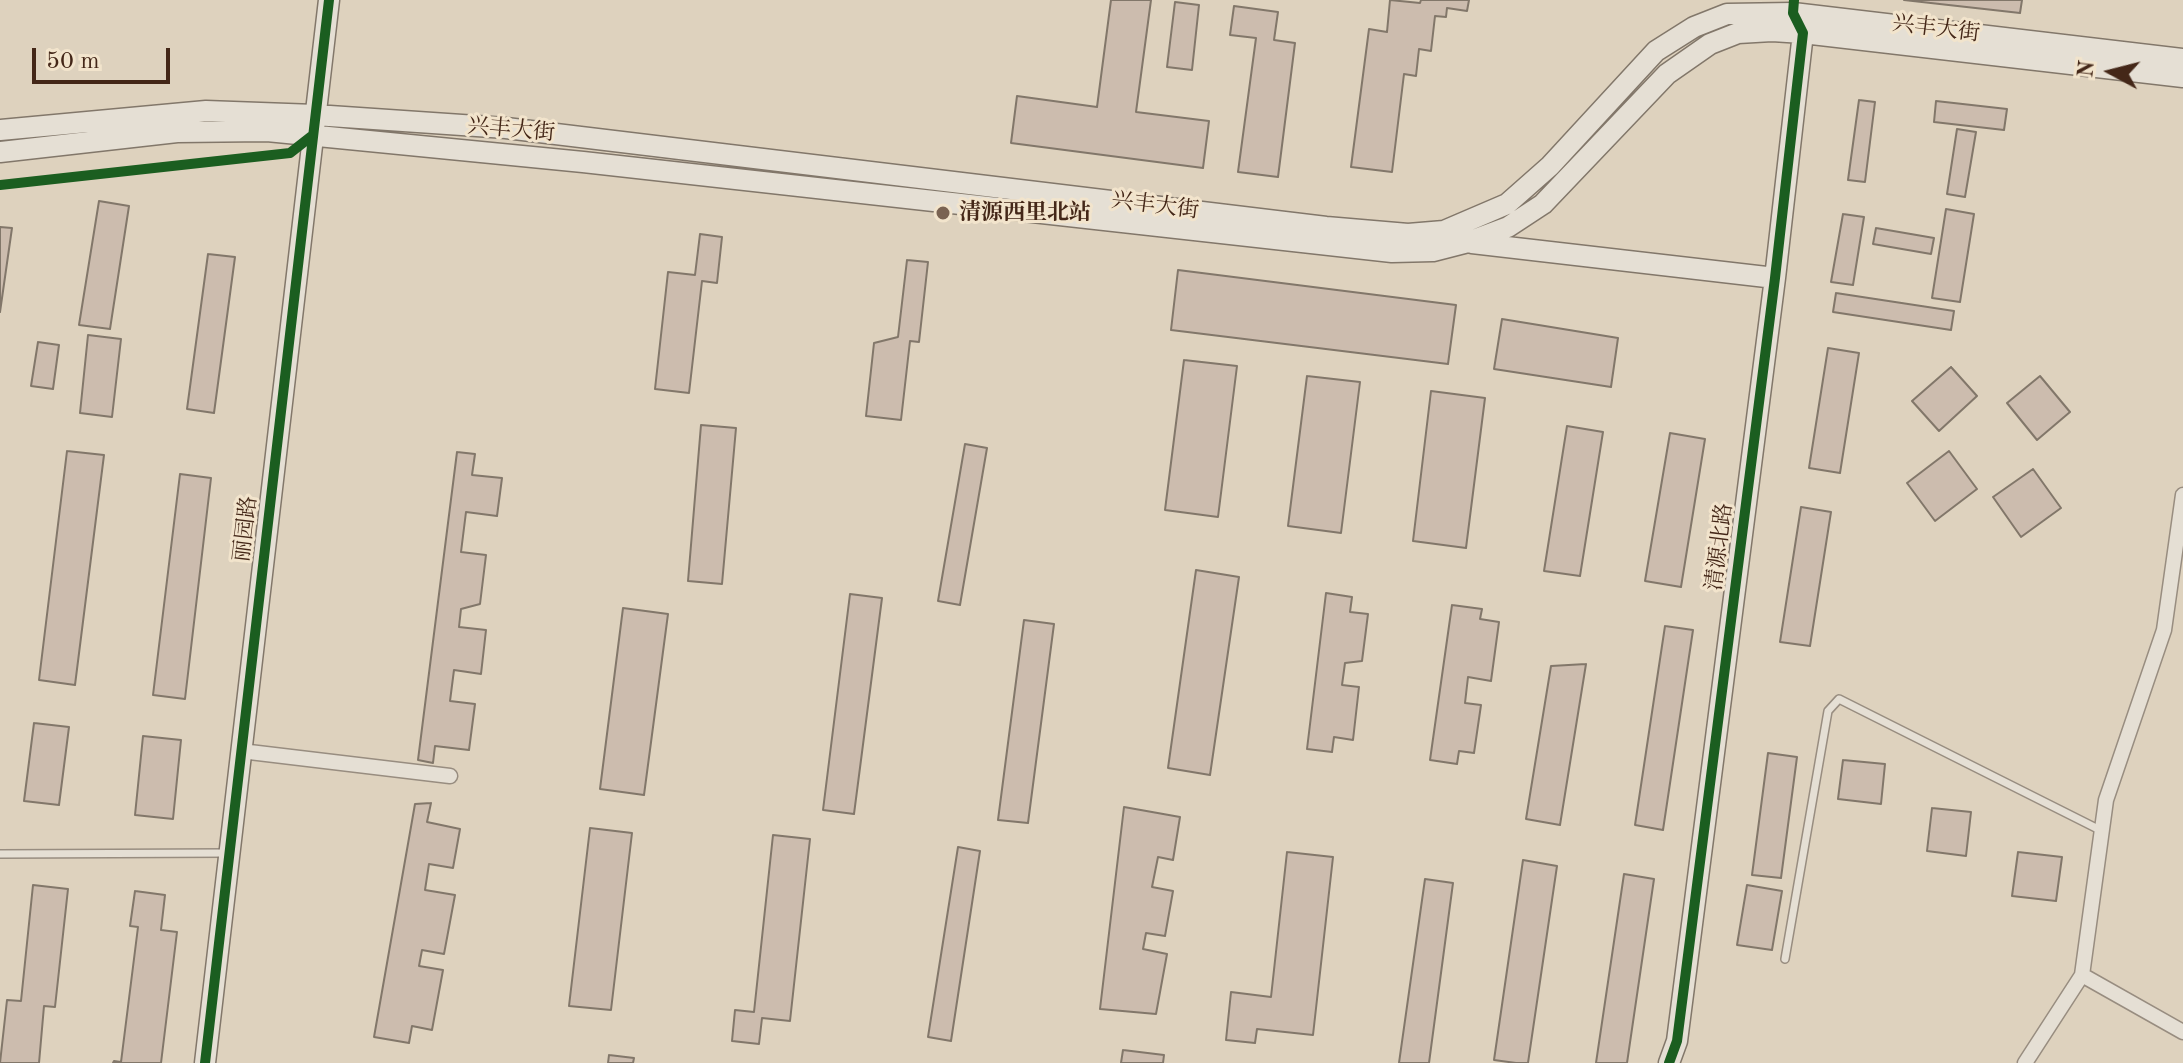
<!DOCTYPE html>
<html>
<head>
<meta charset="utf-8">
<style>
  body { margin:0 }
  #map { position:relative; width:2183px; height:1063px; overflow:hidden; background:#ded2be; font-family:"Old Standard TT",serif }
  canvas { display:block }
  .north { position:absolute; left:2071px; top:32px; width:80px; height:80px; -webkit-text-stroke:6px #f2e4cc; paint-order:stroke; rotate:277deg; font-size:22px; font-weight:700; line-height:32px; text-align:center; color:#442718 }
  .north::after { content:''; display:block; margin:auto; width:28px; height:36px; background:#442718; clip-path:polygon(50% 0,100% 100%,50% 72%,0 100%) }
  .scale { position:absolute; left:32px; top:48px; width:138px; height:36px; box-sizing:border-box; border:4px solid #442718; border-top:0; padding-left:10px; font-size:24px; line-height:28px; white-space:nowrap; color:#442718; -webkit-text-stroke:6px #f2e4cc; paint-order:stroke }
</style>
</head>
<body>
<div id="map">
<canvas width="2183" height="1063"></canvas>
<div class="north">N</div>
<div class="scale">50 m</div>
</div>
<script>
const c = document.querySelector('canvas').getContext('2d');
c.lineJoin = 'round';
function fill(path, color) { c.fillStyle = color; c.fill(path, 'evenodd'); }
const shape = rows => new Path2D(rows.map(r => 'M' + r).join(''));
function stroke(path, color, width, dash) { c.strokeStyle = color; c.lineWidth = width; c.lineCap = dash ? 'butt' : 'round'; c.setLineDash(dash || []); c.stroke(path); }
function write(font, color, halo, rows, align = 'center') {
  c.font = font + ' "Old Standard TT","Noto Serif SC",serif'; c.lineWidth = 6; c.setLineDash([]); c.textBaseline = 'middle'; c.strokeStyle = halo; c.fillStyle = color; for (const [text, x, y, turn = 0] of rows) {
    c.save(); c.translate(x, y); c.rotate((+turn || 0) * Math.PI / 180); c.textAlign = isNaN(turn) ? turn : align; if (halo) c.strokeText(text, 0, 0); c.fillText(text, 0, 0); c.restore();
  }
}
const building = shape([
  [1111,0,1151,0,1136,112,1209,121,1203,168,1011,143,1017,96,1097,107,1111,0],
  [1390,0,1420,3,1421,0,1469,0,1467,11,1447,8,1446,17,1435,16,1431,51,1419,49,1416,76,1404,74,1392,172,1351,167,1369,29,1387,32,1390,0],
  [1904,0,2022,0,2020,13,1904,0],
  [1175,2,1199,5,1192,70,1167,67,1175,2],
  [1234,6,1278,12,1274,40,1295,43,1278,177,1238,172,1256,38,1230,35,1234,6],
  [1859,100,1875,102,1865,182,1848,180,1859,100],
  [1936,101,2007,109,2004,130,1934,122,1936,101],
  [1957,129,1976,132,1965,197,1947,194,1957,129],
  [99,201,129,206,110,329,79,325,99,201],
  [1946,209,1974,214,1960,302,1932,298,1946,209],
  [1843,214,1864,217,1853,285,1831,282,1843,214],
  [0,227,12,228,0,312,0,227],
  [1876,228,1934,238,1931,254,1873,244,1876,228],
  [700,234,722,237,717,283,702,281,689,393,655,389,668,272,695,275,700,234],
  [208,254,235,257,214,413,187,409,208,254],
  [907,260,928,262,919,342,910,341,901,420,866,416,874,343,898,337,907,260],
  [1178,270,1456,305,1448,364,1171,330,1178,270],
  [1836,293,1954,311,1951,330,1833,312,1836,293],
  [1502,319,1618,338,1611,387,1494,369,1502,319],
  [88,335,121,339,112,417,80,413,88,335],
  [38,342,59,345,53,389,31,386,38,342],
  [1828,348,1859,353,1840,473,1809,468,1828,348],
  [1184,360,1237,366,1218,517,1165,510,1184,360],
  [1951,367,1977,396,1939,431,1912,401,1951,367],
  [1307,376,1360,382,1341,533,1288,526,1307,376],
  [2040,376,2070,412,2037,440,2007,403,2040,376],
  [1431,391,1485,398,1466,548,1413,541,1431,391],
  [701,425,736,428,722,584,688,581,701,425],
  [1567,426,1603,432,1580,576,1544,571,1567,426],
  [1670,433,1705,439,1681,587,1645,581,1670,433],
  [965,444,987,448,960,605,938,601,965,444],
  [67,451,104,455,75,685,39,680,67,451],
  [1949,451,1977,489,1935,521,1907,483,1949,451],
  [457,452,475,454,472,475,502,478,497,516,466,512,461,552,486,555,480,604,461,609,459,627,486,630,481,674,454,670,450,701,475,704,469,750,435,746,433,763,418,760,457,452],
  [2033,469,2061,508,2021,537,1993,497,2033,469],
  [180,474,211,478,185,699,153,695,180,474],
  [1801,507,1831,512,1810,646,1780,642,1801,507],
  [1196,570,1239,577,1210,775,1168,768,1196,570],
  [1326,593,1352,597,1350,612,1368,614,1362,661,1345,663,1342,685,1359,687,1353,740,1334,737,1332,752,1307,749,1326,593],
  [850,594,882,598,854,814,823,810,850,594],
  [1452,605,1482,609,1480,619,1499,622,1491,681,1468,677,1465,703,1481,705,1474,753,1459,751,1457,764,1430,760,1452,605],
  [623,608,668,614,644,795,600,789,623,608],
  [1024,620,1054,624,1028,823,998,820,1024,620],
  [1665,626,1693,630,1663,830,1635,825,1665,626],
  [1586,664,1560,825,1526,819,1551,666,1586,664],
  [34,723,69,727,59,805,24,801,34,723],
  [143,736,181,740,173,819,135,815,143,736],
  [1768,753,1797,757,1781,878,1752,875,1768,753],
  [1843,760,1885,764,1881,804,1838,799,1843,760],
  [431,803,427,822,460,829,453,868,429,864,425,890,455,895,444,954,422,950,419,966,443,970,432,1030,412,1026,409,1043,374,1037,415,804,431,803],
  [1124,807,1180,817,1173,860,1158,857,1152,887,1173,891,1165,936,1146,933,1143,949,1167,954,1156,1014,1100,1009,1124,807],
  [1932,808,1971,812,1966,856,1927,851,1932,808],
  [590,828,632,833,611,1010,569,1006,590,828],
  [773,835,810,839,790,1021,762,1018,759,1044,732,1041,735,1010,754,1012,773,835],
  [958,847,980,851,951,1041,928,1037,958,847],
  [1287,852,1333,857,1313,1035,1257,1029,1255,1043,1226,1040,1231,992,1271,997,1287,852],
  [2018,852,2062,857,2056,901,2012,896,2018,852],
  [1523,860,1557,866,1528,1063,1516,1063,1494,1060,1523,860],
  [1624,874,1654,879,1627,1063,1596,1063,1624,874],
  [1425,879,1453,883,1429,1063,1399,1063,1425,879],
  [33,885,68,889,55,1007,44,1006,39,1063,0,1063,7,1000,21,1001,33,885],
  [1747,885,1782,891,1772,950,1737,945,1747,885],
  [135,891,165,895,161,930,177,932,161,1063,113,1063,114,1061,121,1062,138,927,130,926,135,891],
  [1123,1050,1164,1055,1163,1063,1121,1063,1123,1050],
  [609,1055,634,1058,633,1063,608,1063,609,1055]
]);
fill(building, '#ccbcae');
stroke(building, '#82776a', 2);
const lane = shape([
  [0,854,227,853],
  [1785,959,1828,711,1839,699,2102,831]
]);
const street = shape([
  [241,751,450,776],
  [2082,975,2183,1032],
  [2025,1063,2082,975,2106,800,2164,630,2183,495]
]);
const secondary = shape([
  [0,130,206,111,315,115,506,128,1326,227,1408,234,1444,231,1507,204,1550,166,1656,51,1694,27,1727,14,1793,13,2183,59],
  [0,152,177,132,267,131,583,162,1392,252,1433,251,1468,242,1508,227,1543,204,1667,74,1710,44,1738,33,1772,31,1803,33,2183,77],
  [1472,243,1775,278],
  [205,1063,329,0],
  [1669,1063,1677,1041,1775,278,1803,33]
]);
stroke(lane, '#988d80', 10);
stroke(street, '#988d80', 17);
stroke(secondary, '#82776a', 23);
stroke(lane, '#e5dfd4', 7);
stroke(street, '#e5dfd4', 14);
stroke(secondary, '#e5dfd4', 20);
stroke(shape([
  [0,185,290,153,313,135],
  [205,1063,329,0],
  [1669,1063,1677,1041,1775,278,1803,33,1793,13,1794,0]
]), '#1b5e20', 10);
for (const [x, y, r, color] of [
  [943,213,8,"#7a6352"]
]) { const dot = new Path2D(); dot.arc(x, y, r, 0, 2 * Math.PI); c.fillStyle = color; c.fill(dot); stroke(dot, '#f2e4cc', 3); }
write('22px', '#442718', '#f2e4cc', [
  ["兴丰大街",1936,29,7],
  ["兴丰大街",511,130,5],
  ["兴丰大街",1155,206,7],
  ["丽园路",246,529,-83],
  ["清源北路",1720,547,-83]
]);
write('bold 22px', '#442718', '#f2e4cc', [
  ["清源西里北站",959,213]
], 'left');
</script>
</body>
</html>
